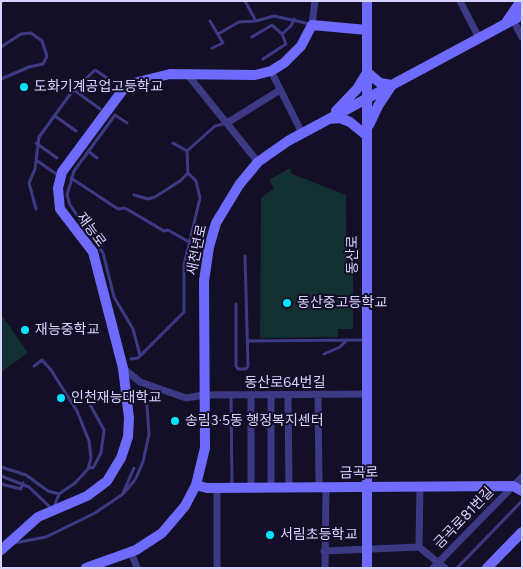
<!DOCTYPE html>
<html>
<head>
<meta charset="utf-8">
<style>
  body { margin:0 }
  #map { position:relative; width:523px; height:569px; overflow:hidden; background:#130f26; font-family:Figtree,sans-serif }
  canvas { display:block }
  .frame { position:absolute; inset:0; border:2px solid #d9d4ff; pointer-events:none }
</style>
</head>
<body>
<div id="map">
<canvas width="523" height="569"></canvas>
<div class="frame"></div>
</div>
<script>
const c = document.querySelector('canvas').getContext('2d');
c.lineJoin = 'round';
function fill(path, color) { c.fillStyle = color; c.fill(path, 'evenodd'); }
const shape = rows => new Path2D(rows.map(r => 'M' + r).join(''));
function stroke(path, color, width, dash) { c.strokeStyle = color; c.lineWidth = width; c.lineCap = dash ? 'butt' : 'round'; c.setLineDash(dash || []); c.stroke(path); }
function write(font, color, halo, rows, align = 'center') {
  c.font = font + ' Figtree,"Noto Sans KR",sans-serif'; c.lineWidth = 4; c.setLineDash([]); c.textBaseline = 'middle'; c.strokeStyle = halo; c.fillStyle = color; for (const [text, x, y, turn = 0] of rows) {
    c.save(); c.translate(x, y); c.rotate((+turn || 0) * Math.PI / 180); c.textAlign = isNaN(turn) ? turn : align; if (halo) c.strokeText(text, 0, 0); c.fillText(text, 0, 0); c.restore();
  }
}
fill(shape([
  [290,168,292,174,346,195,347,270,353,270,353,329,338,329,338,337,260,338,261,198,274,188,269,180],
  [3,317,28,353,1,372,1,318]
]), '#12302f');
stroke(shape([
  [245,1,256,21],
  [1,2,3,1],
  [210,21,223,43,212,48],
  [218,34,239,22,256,21,274,16,310,24],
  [282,34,291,26,294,19],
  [252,37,272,25,282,34,286,44,263,59],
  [1,47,21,34,31,33,42,41,47,56,43,64,29,67,1,79],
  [74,90,100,109],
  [55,116,76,131],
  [127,123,115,115,74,171,67,195,70,205,103,253,114,297,133,329,140,355],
  [36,143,57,158],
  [173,143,187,151],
  [88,151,97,158],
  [36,160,59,176],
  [71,178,118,209,125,208,164,231,168,230,189,242],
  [134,195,148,199,155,197,180,181,188,173,187,151,215,126,227,123],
  [36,209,29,183,35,169,39,137,71,93,95,70,122,88],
  [236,304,236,366,238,369,246,369,248,366,245,256],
  [248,341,364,340],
  [324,354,340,347,346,341],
  [131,359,138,358,184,312,184,265,200,198,196,181,188,173],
  [34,366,42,360,51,370,77,411,89,441,91,458,88,469,75,483,59,494,54,507],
  [82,390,104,430,101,453,93,468,89,467],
  [231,396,232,485],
  [1,467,26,475,48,491,59,494],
  [1,476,29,487,52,509],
  [1,484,21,489,23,483],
  [123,493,134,468],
  [14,543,46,537,95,513,123,494,135,480,143,462,149,434,147,406],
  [457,568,522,501]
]), '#3d3a85', 3);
stroke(shape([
  [460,1,479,38],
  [513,20,522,37],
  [312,25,315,1],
  [271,71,302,133],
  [187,74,258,162],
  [227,123,280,90],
  [123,368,140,382,186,398,204,395,367,394],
  [271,395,271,487],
  [288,395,289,487],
  [318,395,319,484,326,490,325,568],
  [251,487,251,395],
  [217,488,217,568],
  [419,547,420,486],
  [324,551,419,547,445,568],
  [131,552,137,568],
  [433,568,522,477]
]), '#3d3a85', 7);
stroke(shape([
  [367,1,367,568],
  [507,21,521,1],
  [367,72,380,83,392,85,378,106,369,125],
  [336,111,357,89,366,74],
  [329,119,340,118,350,122,367,136],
  [196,485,207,488,513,486,522,491],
  [1,550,38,517,87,496,107,481,121,458,128,437,129,418,123,368,93,252,60,209,58,188,62,172,122,91,130,84,170,74,255,75,271,71,284,63,301,46,312,25,367,30],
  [86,568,136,550,162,533,185,506,196,485,205,448,204,281,209,247,216,223,239,185,258,162,288,141,522,15],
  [487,568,522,532]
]), '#6f6bff', 10);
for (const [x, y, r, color] of [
  [24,87,5,"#00e5ff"],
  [287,303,5,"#00e5ff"],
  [25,330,5,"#00e5ff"],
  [61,398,5,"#00e5ff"],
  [175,421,5,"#00e5ff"],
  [270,535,5,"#00e5ff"]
]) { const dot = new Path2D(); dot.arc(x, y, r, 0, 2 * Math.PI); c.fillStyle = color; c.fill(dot); stroke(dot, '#130f26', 2); }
write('14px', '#d9d4ff', '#130f26', [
  ["도화기계공업고등학교",34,87],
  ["동산중고등학교",297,303],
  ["재능중학교",35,330],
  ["인천재능대학교",71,398],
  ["송림3·5동 행정복지센터",185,421],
  ["서림초등학교",280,535]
], 'left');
write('14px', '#d9d4ff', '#130f26', [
  ["재능로",91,230,54],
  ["새천년로",197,250,-78],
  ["동산로",353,255,-90],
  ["동산로64번길",285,383],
  ["금곡로",359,473,-1],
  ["금곡로81번길",464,518,-46]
]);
</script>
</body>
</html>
